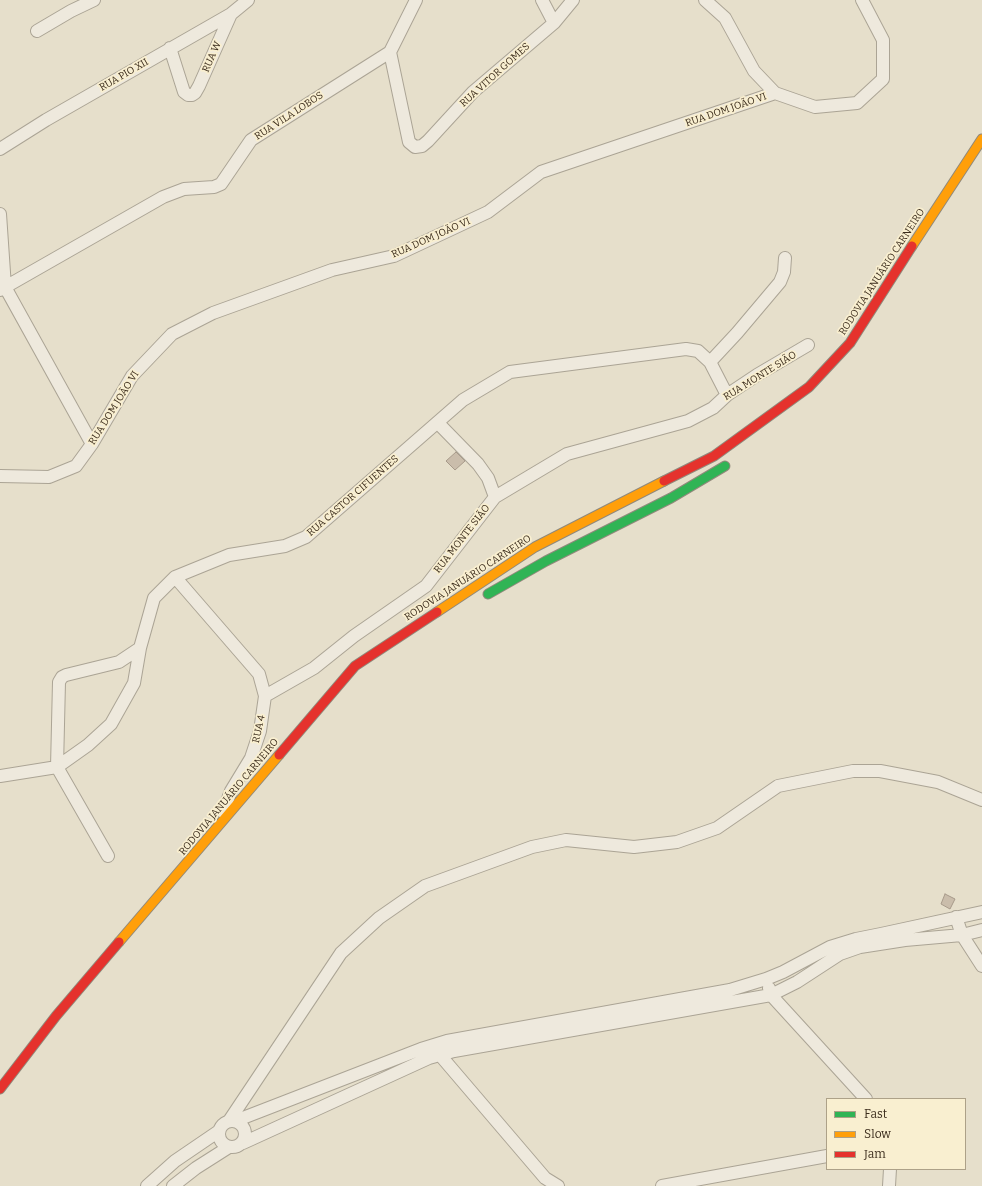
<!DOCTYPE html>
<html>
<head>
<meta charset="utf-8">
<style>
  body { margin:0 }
  #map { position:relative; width:982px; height:1186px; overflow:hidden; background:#e6dfcb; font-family:Bitter,serif }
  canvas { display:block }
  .legend { position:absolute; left:826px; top:1098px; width:140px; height:72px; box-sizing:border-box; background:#f9efd0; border:1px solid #ada188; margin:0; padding:5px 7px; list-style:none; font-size:12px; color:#3b2c1c }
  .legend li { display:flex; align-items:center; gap:8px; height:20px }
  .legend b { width:20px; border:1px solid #ada188 }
</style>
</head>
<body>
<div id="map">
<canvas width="982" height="1186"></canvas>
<ul class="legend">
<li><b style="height:5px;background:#30b455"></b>Fast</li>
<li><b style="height:5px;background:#ff9f0a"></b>Slow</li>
<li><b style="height:5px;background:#e5322d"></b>Jam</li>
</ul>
</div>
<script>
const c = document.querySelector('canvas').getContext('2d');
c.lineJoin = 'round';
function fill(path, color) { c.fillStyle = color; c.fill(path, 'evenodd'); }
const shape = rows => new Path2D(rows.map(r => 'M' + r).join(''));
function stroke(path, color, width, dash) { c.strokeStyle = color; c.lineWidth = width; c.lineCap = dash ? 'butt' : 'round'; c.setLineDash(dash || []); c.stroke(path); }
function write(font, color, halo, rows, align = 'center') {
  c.font = font + ' Bitter,serif'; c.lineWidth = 3.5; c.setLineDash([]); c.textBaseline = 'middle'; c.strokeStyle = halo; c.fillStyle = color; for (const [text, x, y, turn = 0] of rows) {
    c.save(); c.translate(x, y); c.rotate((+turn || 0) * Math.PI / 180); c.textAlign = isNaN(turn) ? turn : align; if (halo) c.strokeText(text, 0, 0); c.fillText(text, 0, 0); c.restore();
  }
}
const building = shape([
  [456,452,465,461,455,470,446,461,456,452],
  [945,894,955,899,950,909,941,904,945,894]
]);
fill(building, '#cabdab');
stroke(building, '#a79a8a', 1);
const street = shape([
  [542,0,554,23],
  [705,0,725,18,754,71,775,93],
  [37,31,71,11,94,0],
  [170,48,184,92,188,95,192,95,195,93,199,86,231,14],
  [390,52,409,142,415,147,422,146,428,141,473,92,554,23,573,0],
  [0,149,46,120,231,14,248,0],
  [0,214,5,287,92,444],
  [0,290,163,197,184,189,214,187,221,184,251,140,390,52,416,0],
  [710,362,737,333,780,282,784,272,785,258],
  [438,423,478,464,488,478,495,497],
  [0,476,49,477,76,466,92,444,132,376,172,334,213,313,332,270,394,256,488,212,541,172,775,93,815,107,857,103,883,79,883,40,862,0],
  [175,577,259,674,265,696,260,731,251,758,231,791,223,812],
  [265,696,314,668,354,636,426,586,495,497,567,454,688,421,713,408,727,395,757,375,808,345],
  [0,776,57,767,88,745,111,724,134,683,140,648,154,598,175,577,229,555,285,546,306,537,463,400,510,372,686,349,698,351,710,362,727,395],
  [108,856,57,767,59,682,62,677,66,675,119,662,140,648],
  [956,917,962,935,982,966],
  [769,988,771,995,866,1099],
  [439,1048,440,1055,545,1178,558,1186],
  '219 1134a13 13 0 1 1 26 0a13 13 0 1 1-26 0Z',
  [229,1121,341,953,379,918,425,886,532,847,566,840,634,847,677,842,717,828,778,786,853,771,880,771,938,782,982,800],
  [235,1121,421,1049,447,1041,730,990,766,979,783,972,830,947,856,939,881,934,982,912],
  [243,1143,429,1058,454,1051,771,995,797,982,840,954,860,947,905,940,962,935,982,930],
  [147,1186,175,1161,219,1131],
  [173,1186,196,1168,229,1147],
  [662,1186,827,1156],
  [889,1186,890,1169]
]);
const fast = shape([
  [488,594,546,561,671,498,725,466]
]);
const slow = shape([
  [912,246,982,139],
  [437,612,535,547,664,481],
  [119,942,279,755]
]);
const jam = shape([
  [664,481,714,456,809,387,850,343,912,246],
  [279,755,355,666,437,612],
  [0,1089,56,1016,119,942]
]);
stroke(street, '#aba495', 14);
stroke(fast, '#90897b', 11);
stroke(slow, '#90897b', 11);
stroke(jam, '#90897b', 11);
stroke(street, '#eee9dd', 12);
stroke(fast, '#30b455', 9);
stroke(slow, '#ff9f0a', 9);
stroke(jam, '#e5322d', 9);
write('10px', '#3b2c1c', '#f9efd0', [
  ["RUA W",212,57,-66],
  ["RUA PIO XII",124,75,-30],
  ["RUA VITOR GOMES",495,75,-42],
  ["RUA DOM JOÃO VI",726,110,-19],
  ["RUA VILA LOBOS",289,116,-33],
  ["RUA DOM JOÃO VI",431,238,-24],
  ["RODOVIA JANUÁRIO CARNEIRO",882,272,-57],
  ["RUA MONTE SIÃO",760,376,-32],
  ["RUA DOM JOÃO VI",114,408,-58],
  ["RUA CASTOR CIFUENTES",353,496,-41],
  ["RUA MONTE SIÃO",462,539,-52],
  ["RODOVIA JANUÁRIO CARNEIRO",468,578,-33],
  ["RUA 4",259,729,-78],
  ["RODOVIA JANUÁRIO CARNEIRO",229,797,-50]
]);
</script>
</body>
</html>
